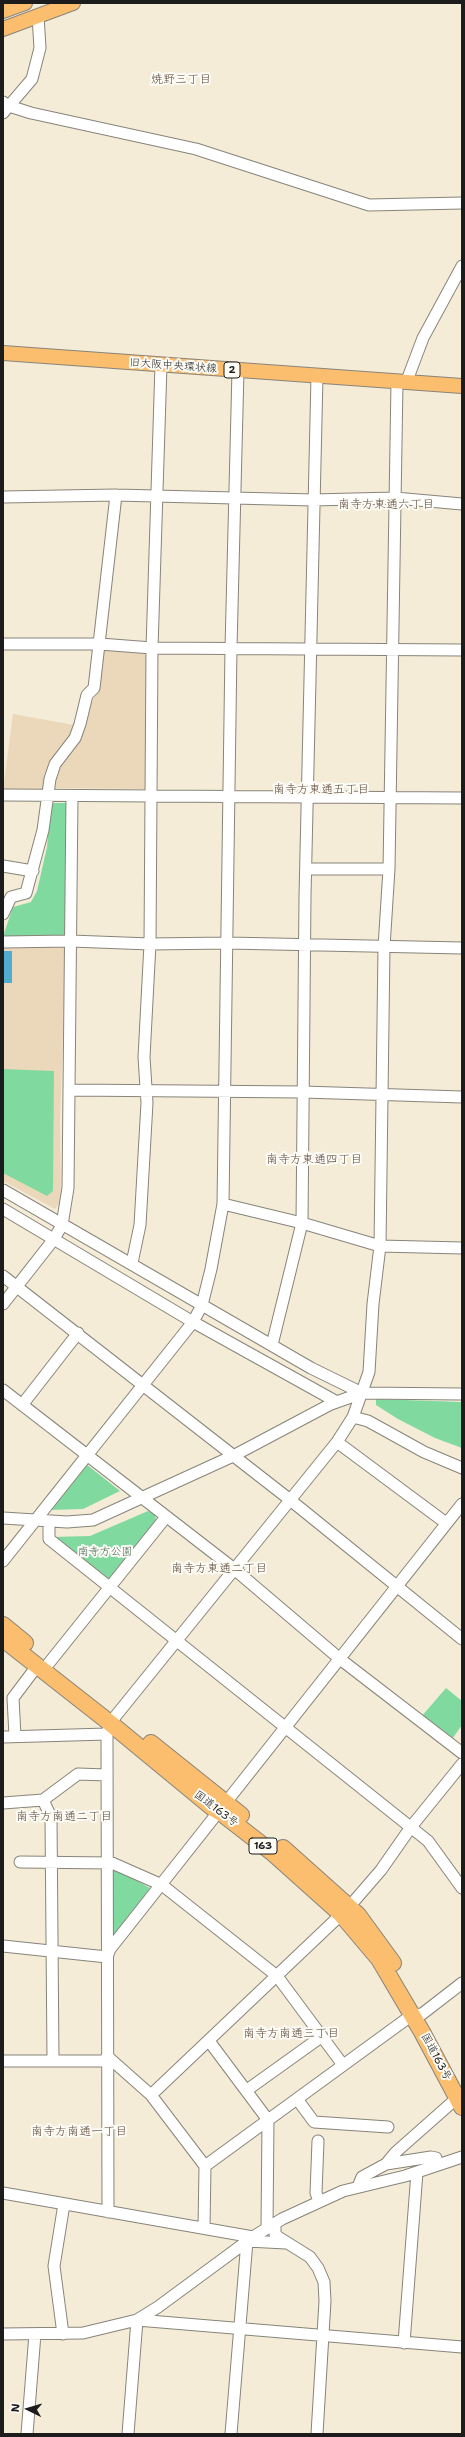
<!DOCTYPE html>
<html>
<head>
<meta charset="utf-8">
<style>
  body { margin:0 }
  #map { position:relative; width:465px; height:2437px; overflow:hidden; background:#f4ecd7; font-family:"Shantell Sans",sans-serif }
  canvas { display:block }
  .frame { position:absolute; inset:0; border:4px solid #1c1c1c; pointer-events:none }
  .north { position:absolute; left:8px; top:2389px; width:40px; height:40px; -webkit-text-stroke:3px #fdfcf7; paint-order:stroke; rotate:275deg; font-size:11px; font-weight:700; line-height:16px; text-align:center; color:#1c1c1c }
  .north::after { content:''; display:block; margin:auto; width:14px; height:18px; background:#1c1c1c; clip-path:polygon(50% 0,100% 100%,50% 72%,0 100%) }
</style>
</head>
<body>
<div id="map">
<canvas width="465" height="2437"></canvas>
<div class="frame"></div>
<div class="north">N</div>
</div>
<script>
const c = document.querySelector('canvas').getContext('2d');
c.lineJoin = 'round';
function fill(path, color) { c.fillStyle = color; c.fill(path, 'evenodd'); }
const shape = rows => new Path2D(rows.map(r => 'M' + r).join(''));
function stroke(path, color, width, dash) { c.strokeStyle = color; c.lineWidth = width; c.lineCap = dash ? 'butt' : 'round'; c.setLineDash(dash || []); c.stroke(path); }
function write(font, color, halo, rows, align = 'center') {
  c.font = font + ' "Shantell Sans","Klee One",sans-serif'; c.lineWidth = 4; c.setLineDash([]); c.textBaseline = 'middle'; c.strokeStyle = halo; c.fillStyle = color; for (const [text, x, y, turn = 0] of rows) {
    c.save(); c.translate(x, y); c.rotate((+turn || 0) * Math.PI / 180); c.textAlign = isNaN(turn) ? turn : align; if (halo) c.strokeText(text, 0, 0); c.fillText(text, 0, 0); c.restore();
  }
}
fill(shape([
  [108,649,148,649,146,789,57,788,45,790,3,790,13,714,85,727,90,704,99,691,104,652],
  [3,946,66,948,60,1121,61,1201,55,1209,3,1181]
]), '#ebd8ba');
fill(shape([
  [51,803,67,803,65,936,3,936,13,907,31,902,37,891,47,847],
  [3,1069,54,1071,53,1191,47,1196,3,1173],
  [376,1399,462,1402,462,1448,435,1438,398,1419,376,1405],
  [86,1464,120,1491,83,1509,50,1510],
  [148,1511,155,1515,156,1520,109,1579,53,1537,90,1536],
  [446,1688,462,1701,462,1725,450,1742,421,1717],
  [110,1868,114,1868,150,1888,112,1939]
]), '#80da9f');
fill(shape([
  [3,951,12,951,12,983,3,983]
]), '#51accf');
const minor = shape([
  [3,102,9,106,31,113,196,149,369,205,462,203],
  [3,113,32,79,40,48,38,16],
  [406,383,423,338,462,266],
  [3,497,116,495,313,500,395,498,462,504],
  [3,644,100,644,152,648,462,650],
  [55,764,75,738,80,724,87,695,94,688,116,495],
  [3,795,462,798],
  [3,866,33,871],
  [306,869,389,869],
  [3,914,11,897,26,893,43,830,50,779,54,767],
  [3,942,71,941,150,944,228,943,462,948],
  [70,1090,303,1092,462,1097],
  [3,1190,311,1368,362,1393],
  [223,1204,302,1223,380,1246,462,1248],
  [3,1209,193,1322,337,1402],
  [132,1263,140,1225,147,1103,144,1057,150,944,152,648,161,365],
  [3,1276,289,1499,462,1639],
  [3,1304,54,1239,62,1225,68,1188,72,796],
  [272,1345,302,1223,305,896,317,376],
  [3,1390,233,1568,340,1659,462,1753],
  [22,1405,78,1333],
  [353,1417,368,1421,424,1452,462,1468],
  [337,1442,446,1523],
  [3,1518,67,1522,93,1520,233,1456,331,1404,362,1393,462,1394],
  [49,1521,49,1539,428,1841,462,1888],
  [3,1561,193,1322,202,1305,211,1269,223,1204,231,648,238,370],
  [49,1663,166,1517],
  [107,1734,108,2212],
  [15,1736,13,1698,37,1666],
  [3,1737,107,1734,110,1723,337,1442,353,1417,369,1372,373,1304,380,1246,384,947,389,869,397,382],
  [43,1800,51,1817,53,2060],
  [3,1803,43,1800,78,1774,107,1775],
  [20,1862,112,1863,162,1885,277,1976,343,2065],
  [3,1946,107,1957,110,1949,462,1504],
  [209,2041,268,2120,267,2228],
  [107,2056,151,2095,205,2166,204,2228],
  [3,2061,107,2061],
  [247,2090,321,2037],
  [151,2095,349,1907,381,1870,411,1827,462,1764],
  [297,2099,314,2122,388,2127],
  [318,2141,316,2193,319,2201],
  [386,2164,431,2157,436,2158,438,2165],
  [205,2166,412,2015,422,2014,462,1983],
  [358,2187,362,2177,386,2164,396,2152,457,2098],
  [3,2193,253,2237],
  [275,2224,275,2234,278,2237,310,2257,318,2268,324,2282,325,2301,317,2434],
  [137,2320,462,2347],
  [3,2334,83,2333,137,2320,158,2307,253,2237,282,2219,343,2191,405,2176,462,2157],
  [63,2334,54,2266,64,2204],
  [404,2343,417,2172],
  [27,2434,35,2334],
  [128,2434,137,2320],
  [231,2434,247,2241,286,2243]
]);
const major = shape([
  [3,11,25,3],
  [3,29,73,3],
  [3,353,462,386]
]);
const highway = shape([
  [3,1625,25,1643],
  [3,1639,110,1723,213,1808,220,1812,274,1854,341,1914,379,1959,422,2032,462,2107],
  [151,1743,241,1815],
  [283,1848,358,1915,393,1963]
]);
stroke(minor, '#88847a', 13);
stroke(major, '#88847a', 16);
stroke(highway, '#88847a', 18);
stroke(minor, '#fff', 11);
stroke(major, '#fbbd6e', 14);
stroke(highway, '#fbbd6e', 16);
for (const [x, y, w] of [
  [232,370,16],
  [263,1846,28]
]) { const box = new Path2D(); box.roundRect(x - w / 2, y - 8, w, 16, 3); c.fillStyle = '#fdfcf7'; c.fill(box); stroke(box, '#1c1c1c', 1); }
write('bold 10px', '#1c1c1c', null, [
  ["2",232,370],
  ["163",263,1846]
]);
write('11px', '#1c1c1c', '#fdfcf7', [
  ["旧大阪中央環状線",173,366,4],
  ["国道163号",216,1809,37],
  ["国道163号",436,2057,62]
]);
write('11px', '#3f5e4a', '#fdfcf7', [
  ["南寺方公園",105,1552]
]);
write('12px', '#614c3e', '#fdfcf7', [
  ["焼野三丁目",181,80],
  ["南寺方東通六丁目",386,505],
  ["南寺方東通五丁目",321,790],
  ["南寺方東通四丁目",314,1160],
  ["南寺方東通二丁目",219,1569],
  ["南寺方南通二丁目",64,1817],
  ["南寺方南通三丁目",291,2034],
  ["南寺方南通一丁目",79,2132]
]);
</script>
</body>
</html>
